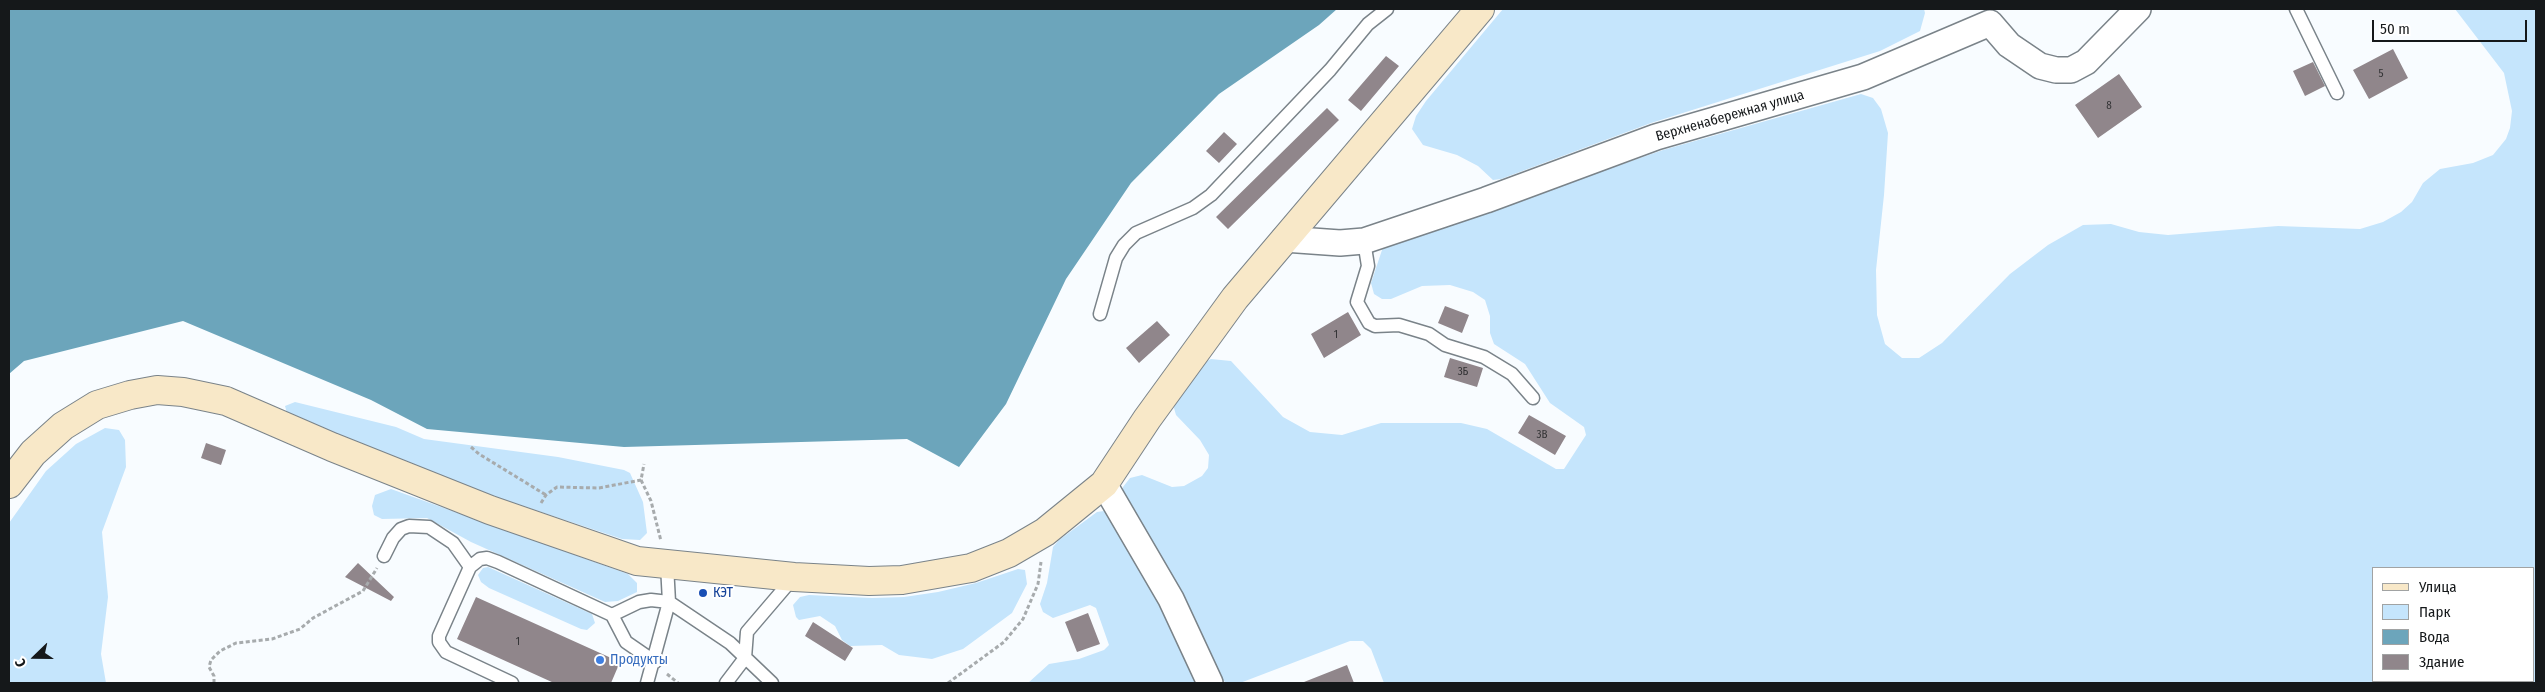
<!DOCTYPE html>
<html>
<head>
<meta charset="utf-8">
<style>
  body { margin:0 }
  #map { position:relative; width:2545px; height:692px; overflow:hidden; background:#f8fcff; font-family:"Fira Sans Condensed",sans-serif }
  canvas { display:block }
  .frame { position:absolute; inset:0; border:10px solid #15181a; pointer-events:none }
  .legend { position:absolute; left:2372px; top:567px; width:162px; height:115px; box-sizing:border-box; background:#fff; border:1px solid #a1a3a3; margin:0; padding:6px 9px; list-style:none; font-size:15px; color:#15181a }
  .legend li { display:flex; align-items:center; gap:10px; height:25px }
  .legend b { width:25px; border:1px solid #a1a3a3 }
  .north { position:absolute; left:10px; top:632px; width:50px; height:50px; -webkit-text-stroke:4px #fff; paint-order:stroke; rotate:248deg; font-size:14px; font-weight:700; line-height:20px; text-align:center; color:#15181a }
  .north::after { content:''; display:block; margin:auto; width:18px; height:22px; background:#15181a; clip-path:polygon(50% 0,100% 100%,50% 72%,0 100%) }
  .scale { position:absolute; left:2372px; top:20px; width:155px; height:22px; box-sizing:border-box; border:2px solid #15181a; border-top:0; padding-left:6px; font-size:15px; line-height:18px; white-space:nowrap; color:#15181a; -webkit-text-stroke:4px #fff; paint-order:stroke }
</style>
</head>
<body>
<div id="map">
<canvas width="2545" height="692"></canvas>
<div class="frame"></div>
<ul class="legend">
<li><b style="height:6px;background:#f8e8c8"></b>Улица</li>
<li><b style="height:14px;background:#c5e5fc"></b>Парк</li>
<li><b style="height:14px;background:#6ca5bb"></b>Вода</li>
<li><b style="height:14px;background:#90868b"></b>Здание</li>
</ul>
<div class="north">С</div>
<div class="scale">50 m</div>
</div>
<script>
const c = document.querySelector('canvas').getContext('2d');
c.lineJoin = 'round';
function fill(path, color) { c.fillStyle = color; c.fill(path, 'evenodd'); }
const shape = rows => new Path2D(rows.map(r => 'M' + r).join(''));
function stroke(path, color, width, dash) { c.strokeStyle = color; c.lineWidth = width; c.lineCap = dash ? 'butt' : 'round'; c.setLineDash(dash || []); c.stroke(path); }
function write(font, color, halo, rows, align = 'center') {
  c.font = font + ' "Fira Sans Condensed",sans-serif'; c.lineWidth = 4; c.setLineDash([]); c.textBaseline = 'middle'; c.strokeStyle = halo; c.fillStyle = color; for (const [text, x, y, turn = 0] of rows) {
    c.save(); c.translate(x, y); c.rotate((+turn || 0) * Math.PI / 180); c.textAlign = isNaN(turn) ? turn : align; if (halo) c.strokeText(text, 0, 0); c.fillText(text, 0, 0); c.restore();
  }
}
fill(shape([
  [1503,9,1924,9,1925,13,1920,31,1880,51,1651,123,1501,179,1493,180,1478,166,1457,155,1423,145,1412,129,1416,116,1426,101],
  [2455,9,2536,9,2536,683,1384,683,1371,649,1363,641,1350,641,1240,683,1226,683,1218,675,1180,592,1123,494,1123,487,1130,478,1142,475,1172,487,1184,486,1202,476,1208,468,1209,455,1200,440,1176,415,1174,408,1176,398,1205,362,1211,359,1231,361,1283,417,1310,432,1342,435,1381,423,1461,423,1487,429,1556,469,1564,469,1586,435,1584,427,1550,403,1525,364,1494,344,1490,333,1490,316,1485,300,1473,292,1450,285,1422,286,1391,299,1382,299,1374,294,1371,283,1383,247,1663,150,1861,94,1873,98,1881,109,1888,133,1884,195,1876,270,1877,315,1885,344,1902,358,1919,358,1942,343,2010,274,2048,245,2083,225,2111,224,2139,232,2168,235,2278,226,2360,229,2383,222,2401,212,2412,202,2423,183,2440,169,2473,163,2493,155,2506,139,2510,128,2512,111,2504,73],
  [2374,568,2534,568,2534,681,2374,681],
  [295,402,396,427,424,439,558,457,624,470,630,473,643,502,647,533,640,540,622,539,499,498,290,415,287,413,285,406],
  [105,428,119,430,125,440,126,467,102,532,108,597,101,654,106,683,9,683,9,523,46,471,76,444],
  [391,489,628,574,637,583,637,592,618,601,605,602,471,542,427,518,382,519,374,515,372,506,375,495],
  [1104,511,1109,514,1161,603,1197,683,1028,683,1049,664,1079,659,1104,650,1109,645,1096,608,1090,605,1053,618,1043,612,1040,604,1047,583,1053,547,1059,540,1097,512],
  [488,567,592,614,595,623,587,630,581,629,489,588,481,582,478,575,483,568],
  [1018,569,1025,570,1027,584,1012,613,963,649,932,659,899,655,882,645,850,646,842,640,835,626,820,616,799,620,796,617,793,605,800,597,809,595,872,598,904,597,938,592,976,583]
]), '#c5e5fc');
fill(shape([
  [9,9,1337,9,1319,25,1219,94,1131,183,1066,279,1006,404,959,467,907,439,624,447,427,429,371,400,183,321,24,361,9,374]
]), '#6ca5bb');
fill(shape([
  [2393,49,2408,78,2369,99,2353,70],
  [1386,56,1399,66,1361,111,1348,100],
  [2313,62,2325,86,2305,96,2293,71],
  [2119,74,2142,107,2098,138,2075,105],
  [1327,108,1339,120,1228,229,1216,217],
  [1224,132,1237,144,1219,163,1206,151],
  [1445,306,1469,315,1462,333,1438,323],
  [1348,312,1361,335,1324,358,1311,334],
  [1157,321,1170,335,1139,363,1126,348],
  [1450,358,1483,368,1477,387,1444,377],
  [1529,415,1566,436,1555,455,1518,433],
  [206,443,226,450,221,465,201,458],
  [358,563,394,597,391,601,345,577],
  [476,597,620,662,611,683,554,683,457,639],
  [1088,613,1100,644,1077,652,1065,622],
  [813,622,853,648,845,661,805,636],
  [1347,665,1354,683,1304,683,1304,682]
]), '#90868b');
const lane = shape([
  [2296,9,2337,93],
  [1364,241,1368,266,1357,302,1369,323,1375,326,1399,325,1429,334,1445,345,1484,357,1512,374,1533,398],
  [1100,314,1116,258,1124,245,1136,233,1193,208,1211,195,1330,70,1368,24,1387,9],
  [384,556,393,538,401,529,409,526,429,527,453,543,470,567],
  [612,615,639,602,651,600,669,602,730,643,772,683],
  [512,683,446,652,439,642,439,636,470,567,480,559,487,558,498,562,612,615,626,642,655,662],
  [647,683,669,602,667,565],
  [726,683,745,658,747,632,794,577]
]);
const street = shape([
  [1284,239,1340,243,1364,241,1486,200,1656,137,1863,77,1990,23,2009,45,2040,66,2056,70,2071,70,2086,62,2138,9],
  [1104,484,1171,599,1210,683]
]);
const secondary = shape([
  [9,484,33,453,63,426,97,405,130,395,157,390,183,392,226,401,332,447,490,510,637,561,794,577,869,581,902,580,971,568,1009,553,1045,532,1104,484,1147,419,1235,298,1480,9]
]);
stroke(lane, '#7a8389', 15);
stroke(street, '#7a8389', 28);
stroke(secondary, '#7a8389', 30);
stroke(shape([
  [471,447,479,454,546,495],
  [641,480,651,501,661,541],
  [541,503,546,495,557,487,599,488,641,480,644,464],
  [667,674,678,683],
  [214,683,214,676,209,667,211,660,220,651,236,643,272,639,300,629,313,618,363,591,377,568],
  [948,683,1004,642,1023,619,1038,584,1041,562]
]), '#a7abad', 3, [4, 2.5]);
stroke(lane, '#fff', 12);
stroke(street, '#fff', 25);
stroke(secondary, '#f8e8c8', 28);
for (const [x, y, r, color] of [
  [703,593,5,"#1a4fb4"],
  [600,660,5,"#3f7fe0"]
]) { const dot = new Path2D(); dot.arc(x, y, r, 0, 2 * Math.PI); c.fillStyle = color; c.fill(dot); stroke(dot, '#fff', 2); }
write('11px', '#343436', null, [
  ["5",2381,74],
  ["8",2109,106],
  ["1",1336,335],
  ["3Б",1463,372],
  ["3В",1542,435],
  ["1",518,642]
]);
write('14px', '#15181a', '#fff', [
  ["Верхненабережная улица",1730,116,-16]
]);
write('14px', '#164399', '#fff', [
  ["КЭТ",713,593]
], 'left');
write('14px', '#366cbe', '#fff', [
  ["Продукты",610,660]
], 'left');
</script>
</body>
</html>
